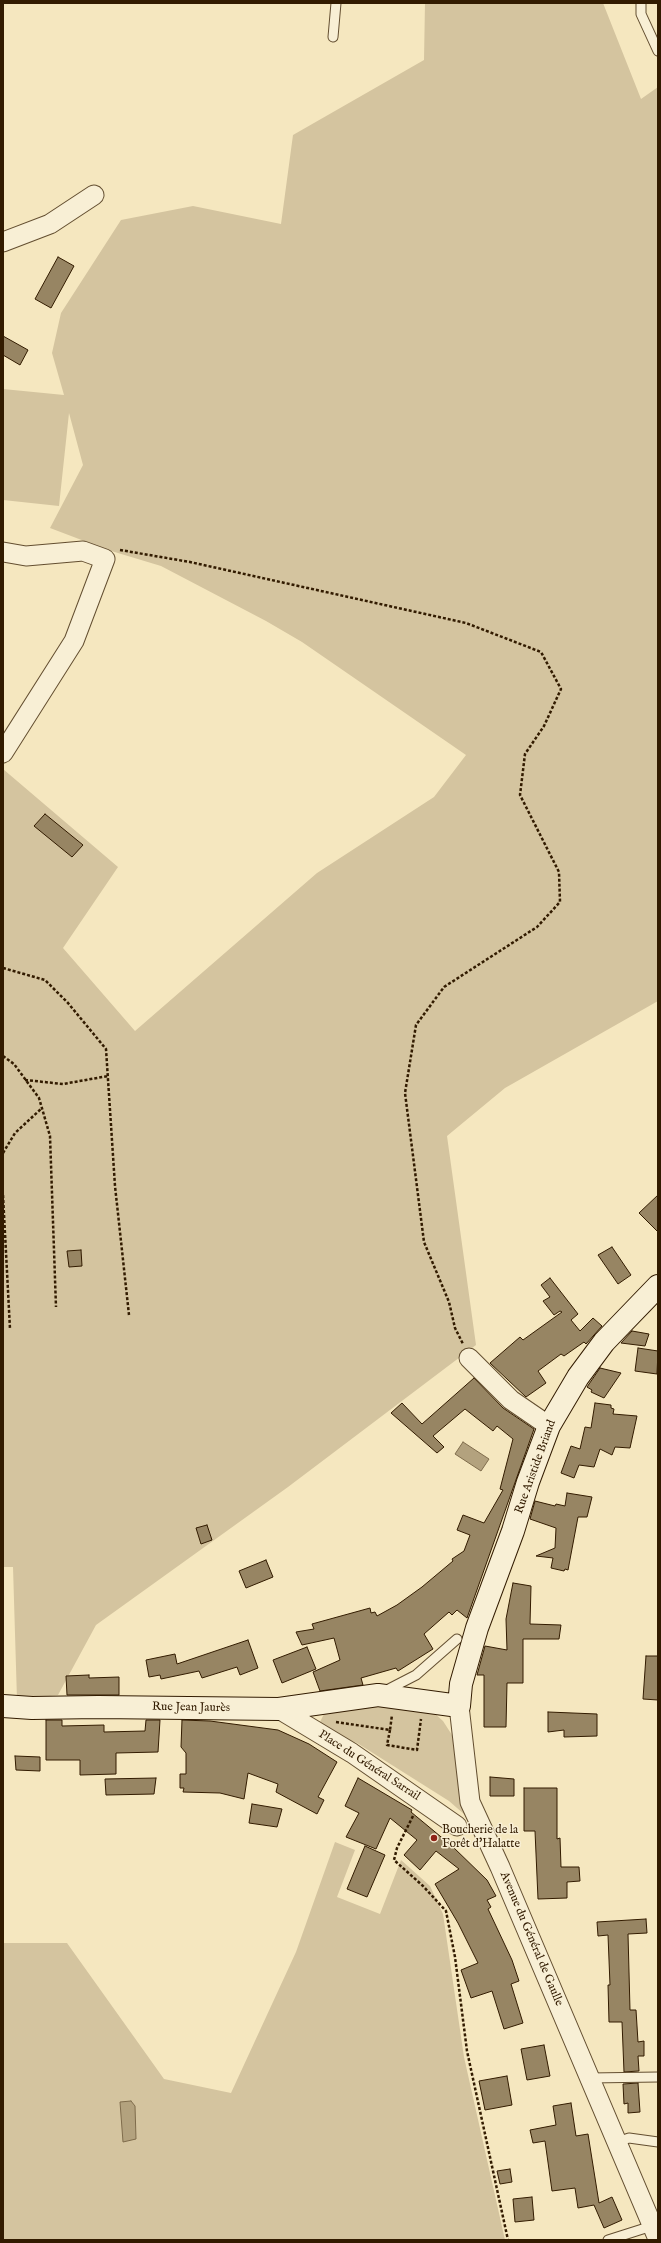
<!DOCTYPE html>
<html>
<head>
<meta charset="utf-8">
<style>
  body { margin:0 }
  #map { position:relative; width:661px; height:2243px; overflow:hidden; background:#f5e7bf; font-family:"IM FELL English",serif }
  canvas { display:block }
  .frame { position:absolute; inset:0; border:4px solid #321b00; pointer-events:none }
</style>
</head>
<body>
<div id="map">
<canvas width="661" height="2243"></canvas>
<div class="frame"></div>
</div>
<script>
const c = document.querySelector('canvas').getContext('2d');
c.lineJoin = 'round';
function fill(path, color) { c.fillStyle = color; c.fill(path, 'evenodd'); }
const shape = rows => new Path2D(rows.map(r => 'M' + r).join(''));
function stroke(path, color, width, dash) { c.strokeStyle = color; c.lineWidth = width; c.lineCap = dash ? 'butt' : 'round'; c.setLineDash(dash || []); c.stroke(path); }
function write(font, color, halo, rows, align = 'center') {
  c.font = font + ' "IM FELL English",serif'; c.lineWidth = 3; c.setLineDash([]); c.textBaseline = 'middle'; c.strokeStyle = halo; c.fillStyle = color; for (const [text, x, y, turn = 0] of rows) {
    c.save(); c.translate(x, y); c.rotate((+turn || 0) * Math.PI / 180); c.textAlign = isNaN(turn) ? turn : align; if (halo) c.strokeText(text, 0, 0); c.fillText(text, 0, 0); c.restore();
  }
}
fill(shape([
  [425,3,603,3,641,99,658,87,658,1001,505,1088,447,1136,476,1345,288,1487,96,1625,58,1695,17,1700,13,1567,3,1567,3,769,118,867,63,948,135,1031,317,873,434,797,466,755,302,642,266,621,161,566,108,550,50,528,83,465,69,413,59,506,3,500,3,389,64,395,52,353,61,313,121,220,193,206,281,224,293,135,424,60],
  [375,1701,433,1712,443,1721,452,1735,472,1821,449,1801,357,1743,317,1728,326,1710],
  [335,1842,355,1850,337,1897,380,1914,401,1860,430,1886,443,1914,464,2057,505,2240,3,2240,3,1943,67,1943,164,2079,231,2093,296,1952]
]), '#d4c49f');
const water = shape([
  [463,1442,489,1459,481,1471,455,1454,463,1442],
  [131,2101,135,2106,136,2139,123,2142,120,2102,131,2101]
]);
fill(water, '#b3a27e');
stroke(water, '#7f6c4c', 1);
const building = shape([
  [58,257,74,266,51,308,35,299,58,257],
  [3,336,28,350,20,365,3,355,3,336],
  [45,814,83,845,72,857,34,826,45,814],
  [658,1195,658,1232,639,1213,658,1195],
  [612,1247,631,1275,618,1284,598,1255,612,1247],
  [81,1250,82,1266,69,1267,67,1251,81,1250],
  [550,1278,578,1314,571,1320,580,1331,593,1318,602,1326,586,1344,584,1342,564,1356,561,1354,538,1371,546,1383,526,1397,490,1363,520,1337,523,1340,562,1312,560,1311,554,1315,543,1301,550,1297,541,1285,550,1278],
  [632,1331,649,1334,645,1346,621,1343,632,1331],
  [638,1348,658,1351,657,1374,635,1371,638,1348],
  [600,1368,621,1373,604,1398,591,1392,592,1390,587,1387,600,1368],
  [474,1378,503,1408,534,1429,467,1618,457,1610,452,1615,449,1612,424,1634,433,1649,398,1671,396,1668,361,1678,363,1685,320,1691,313,1672,340,1660,334,1638,302,1645,296,1632,314,1629,312,1624,370,1608,371,1613,375,1612,377,1616,397,1605,422,1587,453,1561,452,1559,464,1551,470,1535,457,1530,463,1515,484,1523,503,1490,500,1489,513,1439,497,1426,493,1431,465,1409,433,1436,444,1447,437,1453,391,1413,402,1403,422,1424,474,1378],
  [595,1403,611,1405,611,1408,614,1409,613,1414,637,1416,630,1448,615,1447,612,1455,600,1449,594,1467,579,1465,574,1478,561,1473,571,1446,580,1449,585,1427,591,1428,595,1403],
  [567,1493,592,1497,587,1517,578,1517,568,1570,565,1569,564,1571,551,1568,553,1558,536,1556,555,1548,556,1528,530,1519,535,1501,555,1506,556,1504,565,1506,567,1493],
  [207,1525,212,1540,201,1544,196,1528,207,1525],
  [266,1560,273,1577,246,1588,239,1571,266,1560],
  [513,1583,531,1586,530,1624,561,1625,559,1639,523,1639,523,1683,507,1683,506,1727,484,1727,484,1675,477,1675,485,1646,507,1650,506,1619,513,1583],
  [248,1640,258,1668,240,1675,237,1667,202,1678,199,1671,161,1679,160,1675,149,1677,146,1660,175,1654,177,1664,248,1640],
  [307,1647,316,1669,282,1683,273,1660,307,1647],
  [646,1656,658,1656,658,1700,643,1699,646,1656],
  [89,1675,89,1678,119,1677,119,1695,67,1695,66,1676,89,1675],
  [548,1712,597,1714,597,1736,564,1737,564,1730,548,1732,548,1712],
  [46,1720,62,1720,62,1726,104,1725,104,1732,145,1731,146,1720,160,1720,158,1752,116,1753,116,1774,80,1775,80,1760,46,1760,46,1720],
  [182,1720,210,1721,278,1730,309,1744,337,1762,318,1797,324,1800,317,1814,276,1792,278,1784,248,1773,244,1799,220,1793,183,1792,184,1788,180,1788,180,1774,186,1774,186,1753,181,1747,182,1720],
  [15,1756,40,1757,40,1771,16,1770,15,1756],
  [490,1777,514,1779,514,1796,490,1796,490,1777],
  [156,1778,154,1794,106,1795,105,1779,156,1778],
  [358,1778,412,1810,411,1812,452,1846,487,1880,496,1896,487,1900,491,1907,488,1909,512,1960,519,1981,511,1984,523,2023,504,2029,492,1991,471,1998,461,1970,478,1963,458,1923,435,1884,459,1869,436,1851,420,1870,404,1855,417,1840,390,1818,376,1849,346,1837,359,1813,345,1806,358,1778],
  [524,1788,557,1788,557,1839,560,1838,561,1867,579,1867,580,1881,567,1882,567,1898,538,1899,535,1831,524,1831,524,1788],
  [252,1804,282,1809,277,1827,249,1823,252,1804],
  [365,1846,385,1855,367,1897,347,1889,365,1846],
  [646,1919,647,1933,628,1934,630,2010,636,2010,638,2042,644,2041,644,2056,638,2056,639,2071,624,2072,622,2022,609,2022,608,1985,610,1985,608,1935,598,1936,597,1922,646,1919],
  [544,2045,550,2076,527,2080,521,2049,544,2045],
  [507,2076,512,2105,485,2110,479,2081,507,2076],
  [638,2083,640,2112,628,2113,628,2103,624,2104,623,2084,638,2083],
  [571,2103,576,2136,588,2134,599,2203,612,2197,622,2220,604,2228,594,2205,578,2208,575,2188,552,2191,545,2141,533,2143,530,2130,556,2125,553,2106,571,2103],
  [510,2169,512,2182,500,2184,497,2171,510,2169],
  [532,2197,534,2220,515,2222,513,2199,532,2197]
]);
fill(building, '#978563');
stroke(building, '#321b00', 1);
const lane = shape([
  [641,3,641,14,658,51],
  [333,37,336,3],
  [385,1691,416,1675,457,1639],
  [590,2078,658,2077],
  [617,2142,629,2138,658,2142],
  [608,2240,652,2226]
]);
const street = shape([
  [3,242,50,224,94,195],
  [3,552,26,556,83,551,105,559,74,641,3,753],
  [469,1358,511,1400,549,1426],
  [459,1706,470,1802,500,1867,658,2239],
  [279,1709,352,1753,457,1826]
]);
const secondary = shape([
  [3,1706,32,1708,98,1707,279,1709,378,1695,459,1706,461,1684,477,1628,513,1531,528,1482,549,1426,578,1377,604,1342,658,1286]
]);
stroke(lane, '#634e30', 11);
stroke(street, '#634e30', 21);
stroke(secondary, '#321b00', 24);
stroke(shape([
  [120,550,190,562,466,623,541,652,561,689,544,726,525,754,520,795,559,872,560,902,537,927,444,987,416,1025,405,1093,424,1242,449,1302,455,1328,463,1344],
  [3,968,45,980,68,1003,106,1049,115,1186,129,1315],
  [3,1056,14,1064,39,1098,50,1136,56,1307],
  [25,1080,63,1084,108,1076],
  [3,1153,15,1133,42,1108],
  [3,1195,10,1329],
  [336,1722,390,1730,392,1715],
  [390,1730,387,1745,417,1750,421,1719],
  [413,1816,397,1848,394,1860,423,1886,446,1911,455,1957,467,2051,508,2240]
]), '#321b00', 2.5, [3, 2]);
stroke(lane, '#f8efd5', 9);
stroke(street, '#f8efd5', 19);
stroke(secondary, '#f8efd5', 22);
for (const [x, y, r, color] of [
  [434,1838,4,"#8f2418"]
]) { const dot = new Path2D(); dot.arc(x, y, r, 0, 2 * Math.PI); c.fillStyle = color; c.fill(dot); stroke(dot, '#f8efd5', 1.5); }
write('12px', '#321b00', '#f8efd5', [
  ["Rue Aristide Briand",536,1467,-70],
  ["Rue Jean Jaurès",191,1708,1],
  ["Place du Général Sarrail",369,1766,33],
  ["Avenue du Général de Gaulle",531,1939,67]
]);
write('12px', '#321b00', '#f8efd5', [
  ["Boucherie de la",442,1831],
  ["Forêt d'Halatte",442,1845]
], 'left');
</script>
</body>
</html>
